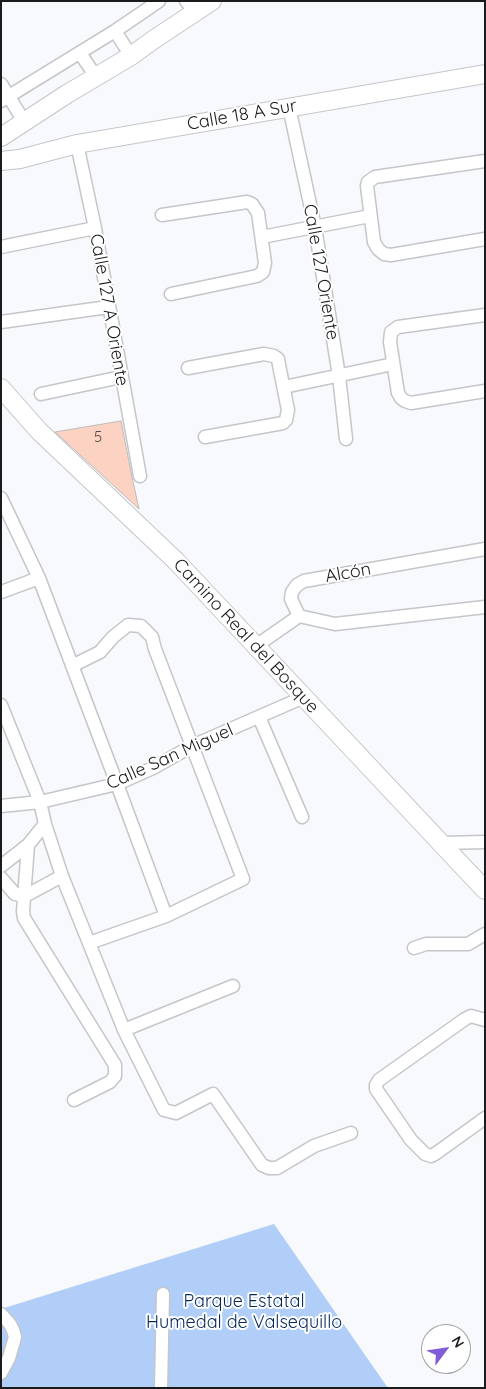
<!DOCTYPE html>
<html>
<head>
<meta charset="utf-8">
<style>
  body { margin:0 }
  #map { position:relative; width:486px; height:1389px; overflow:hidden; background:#f7f9fc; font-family:Quicksand,sans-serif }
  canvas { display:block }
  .frame { position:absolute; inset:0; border:2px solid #1a1b1c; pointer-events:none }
  .north { position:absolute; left:421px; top:1324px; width:50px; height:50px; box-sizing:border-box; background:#fff; border:1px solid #a3a4a4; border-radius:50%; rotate:59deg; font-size:14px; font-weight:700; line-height:20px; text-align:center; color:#1a1b1c }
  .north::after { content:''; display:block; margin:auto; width:18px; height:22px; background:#805dd7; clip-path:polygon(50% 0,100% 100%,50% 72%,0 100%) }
</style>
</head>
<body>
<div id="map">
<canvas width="486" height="1389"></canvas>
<div class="frame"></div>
<div class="north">N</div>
</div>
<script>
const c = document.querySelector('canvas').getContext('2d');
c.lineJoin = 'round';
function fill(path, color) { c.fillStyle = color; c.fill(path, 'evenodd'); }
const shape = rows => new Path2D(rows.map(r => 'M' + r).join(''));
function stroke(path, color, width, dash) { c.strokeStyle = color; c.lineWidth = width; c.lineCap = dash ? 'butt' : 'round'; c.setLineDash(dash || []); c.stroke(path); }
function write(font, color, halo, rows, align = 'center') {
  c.font = font + ' Quicksand,sans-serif'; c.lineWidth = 4; c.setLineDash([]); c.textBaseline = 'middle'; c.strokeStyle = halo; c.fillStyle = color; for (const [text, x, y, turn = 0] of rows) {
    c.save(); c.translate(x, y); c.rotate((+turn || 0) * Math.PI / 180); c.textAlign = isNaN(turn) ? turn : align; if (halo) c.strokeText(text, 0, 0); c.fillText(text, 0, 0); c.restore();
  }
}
fill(shape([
  [274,1224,388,1388,1,1388,1,1309]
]), '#b1cef8');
const building = shape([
  [121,421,132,477,139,509,55,432,121,421]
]);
fill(building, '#fcd3c3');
stroke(building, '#bdbab8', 1);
const street = shape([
  [186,1,195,12],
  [115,31,131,56],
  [80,53,96,77],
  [1,84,25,123],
  [1,101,115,31,159,1],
  [289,107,315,227,339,376,346,439],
  [77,144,95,228,140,476],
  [485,161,375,177,368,182,367,186,374,242,378,249,384,254,391,255,485,239],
  [162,215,247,202,252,204,258,213,265,263,263,272,257,276,171,294],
  [262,237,370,216],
  [1,247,95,228],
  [485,315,398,327,391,332,390,342,398,393,401,398,405,401,411,403,485,391],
  [1,322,108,307],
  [188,368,264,354,274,356,278,359,279,365,288,410,286,420,283,423,205,437],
  [284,387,393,364],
  [41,394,121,377],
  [1,498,39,578,117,784,166,916],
  [1,592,39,578],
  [299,616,335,624,485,607],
  [256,646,299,616,291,599,292,592,297,585,304,581,485,549],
  [72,666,100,652,113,637,128,625,141,626,152,637,155,649,243,879,166,916,89,943],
  [1,705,40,802,45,824,62,876,124,1030,164,1110,176,1113,213,1094,262,1165,269,1168,277,1168,314,1146,351,1133],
  [259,717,302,817],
  [1,806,40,802,117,784,153,768,192,746,304,697],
  [442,843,485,842],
  [28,845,23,911,24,918,115,1065,115,1076,110,1082,74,1100],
  [1,866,28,845,45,824],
  [1,878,15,894,25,896,62,876],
  [414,948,426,944,468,944,485,934],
  [485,1020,471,1016,465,1019,379,1080,376,1085,376,1089,411,1140,425,1154,431,1156,435,1154,485,1118],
  [124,1030,233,986],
  [1,1314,10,1324,13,1330,15,1337,9,1358,1,1373],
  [161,1388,163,1294]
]);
const secondary = shape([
  [1,137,67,94,131,56,153,40,212,1],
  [1,161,20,159,77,144,485,74],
  [1,388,39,431,176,561,485,890]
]);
stroke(street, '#c4c6c9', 15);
stroke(secondary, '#c4c6c9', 20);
stroke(street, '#fff', 12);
stroke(secondary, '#fff', 18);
write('15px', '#524946', null, [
  ["5",98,437]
]);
write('18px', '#1a1b1c', '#fff', [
  ["Calle 18 A Sur",242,115,-10],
  ["Calle 127 Oriente",321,272,80],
  ["Calle 127 A Oriente",109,310,80],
  ["Alcón",348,573,-10],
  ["Camino Real del Bosque",246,636,47],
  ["Calle San Miguel",170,757,-24]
]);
write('18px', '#052858', '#fff', [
  ["Parque Estatal",244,1302],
  ["Humedal de Valsequillo",244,1323]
]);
</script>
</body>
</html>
